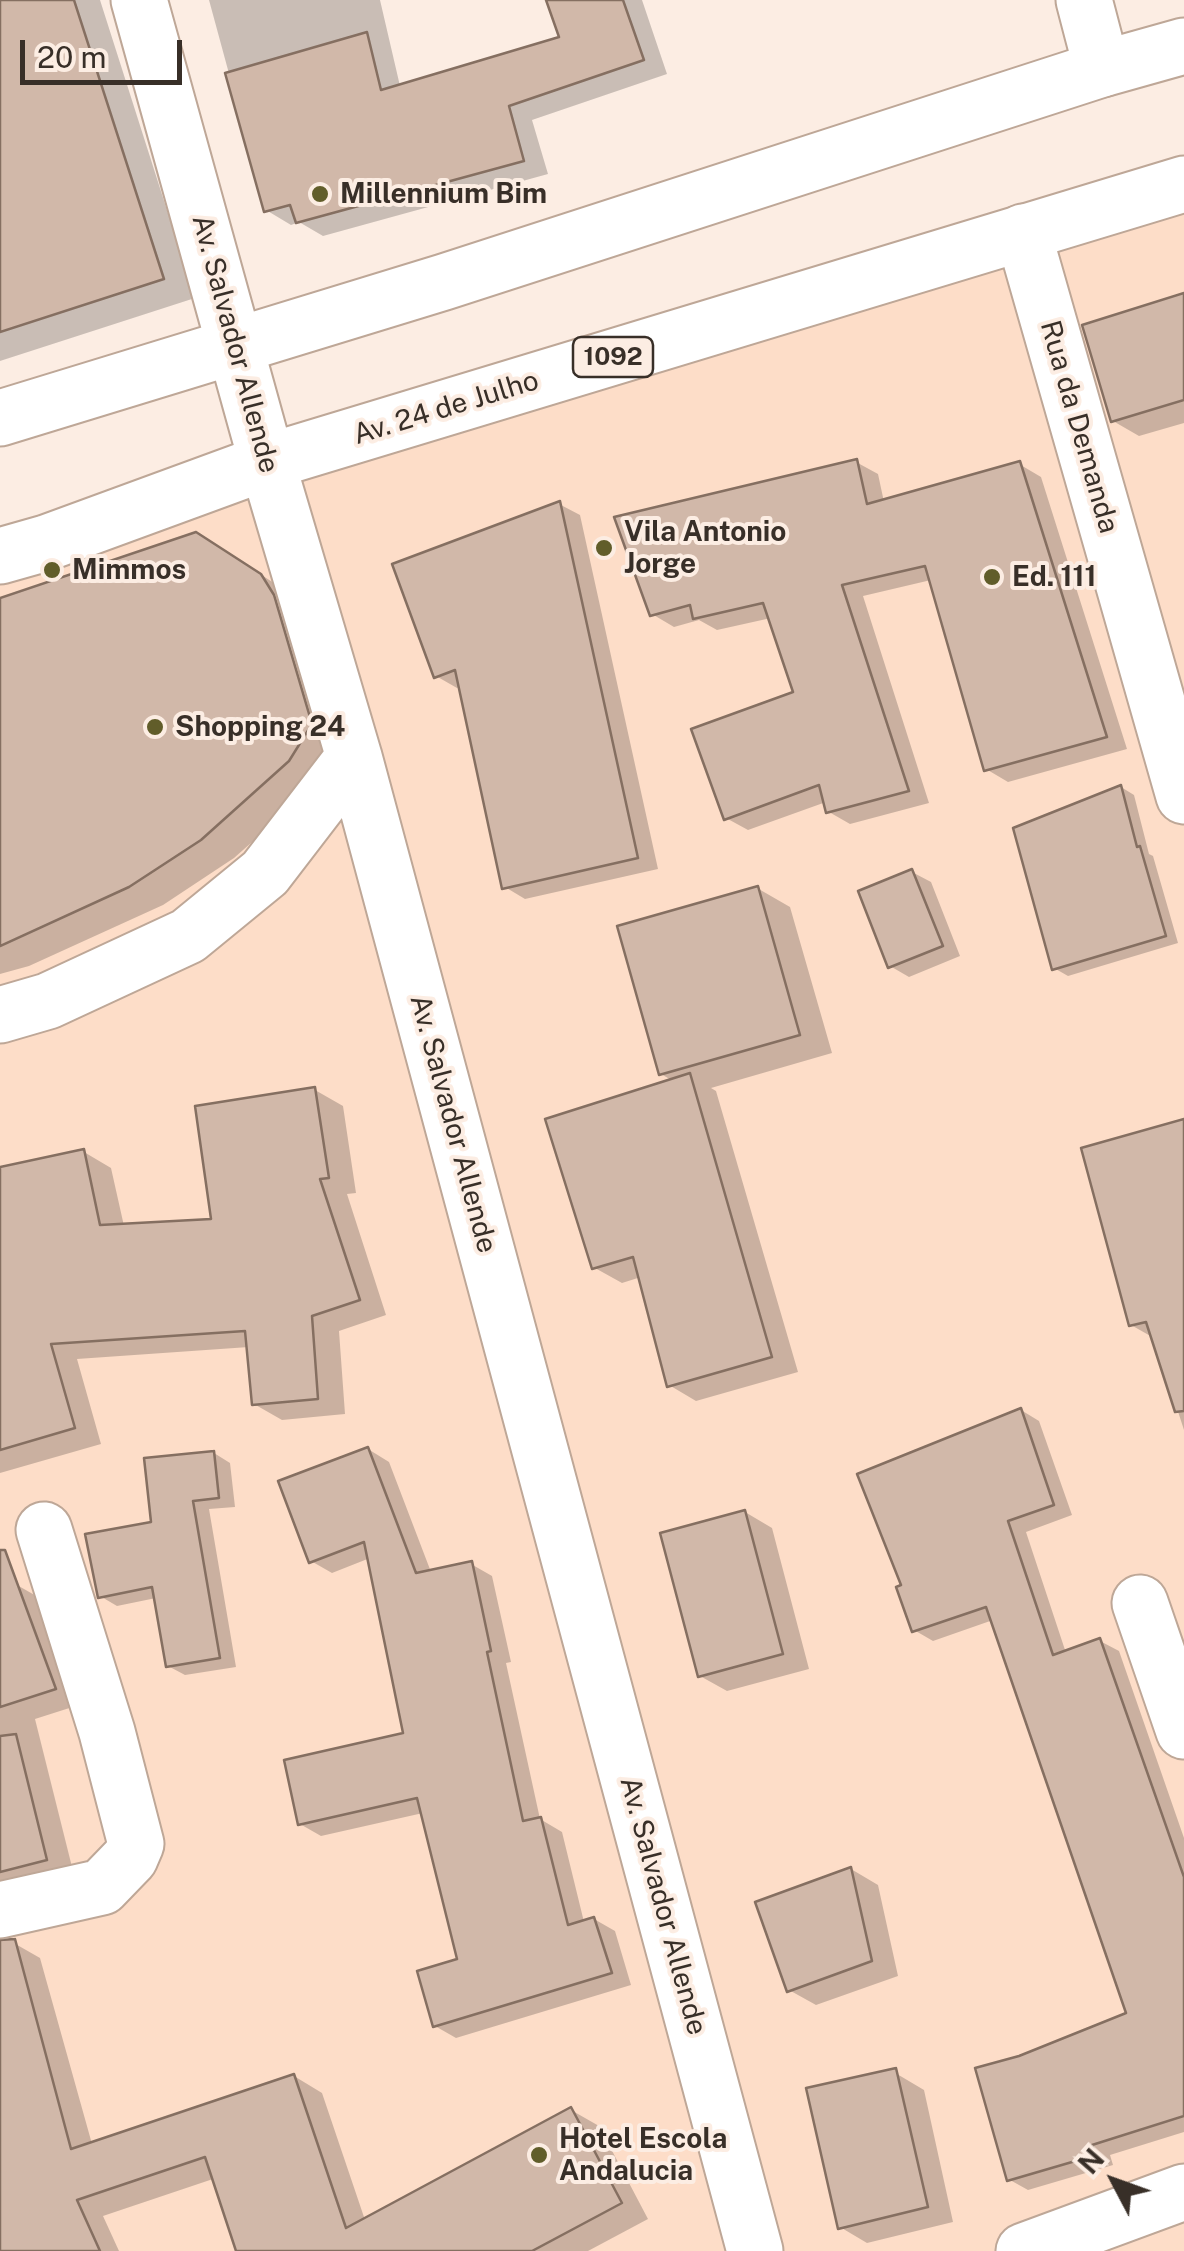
<!DOCTYPE html>
<html>
<head>
<meta charset="utf-8">
<style>
  body { margin:0 }
  #map { position:relative; width:1184px; height:2251px; overflow:hidden; background:#fcede3; font-family:"Public Sans",sans-serif }
  canvas { display:block }
  .north { position:absolute; left:1064px; top:2131px; width:100px; height:100px; -webkit-text-stroke:8px #fcede3; paint-order:stroke; rotate:311deg; font-size:28px; font-weight:700; line-height:40px; text-align:center; color:#382f28 }
  .north::after { content:''; display:block; margin:auto; width:35px; height:45px; background:#382f28; clip-path:polygon(50% 0,100% 100%,50% 72%,0 100%) }
  .scale { position:absolute; left:20px; top:40px; width:162px; height:45px; box-sizing:border-box; border:5px solid #382f28; border-top:0; padding-left:12px; font-size:30px; line-height:35px; white-space:nowrap; color:#382f28; -webkit-text-stroke:8px #fcede3; paint-order:stroke }
</style>
</head>
<body>
<div id="map">
<canvas width="1184" height="2251"></canvas>
<div class="north">N</div>
<div class="scale">20 m</div>
</div>
<script>
const c = document.querySelector('canvas').getContext('2d');
c.lineJoin = 'round';
function fill(path, color) { c.fillStyle = color; c.fill(path, 'evenodd'); }
const shape = rows => new Path2D(rows.map(r => 'M' + r).join(''));
function stroke(path, color, width, dash) { c.strokeStyle = color; c.lineWidth = width; c.lineCap = dash ? 'butt' : 'round'; c.setLineDash(dash || []); c.stroke(path); }
function write(font, color, halo, rows, align = 'center') {
  c.font = font + ' "Public Sans",sans-serif'; c.lineWidth = 8; c.setLineDash([]); c.textBaseline = 'middle'; c.strokeStyle = halo; c.fillStyle = color; for (const [text, x, y, turn = 0] of rows) {
    c.save(); c.translate(x, y); c.rotate((+turn || 0) * Math.PI / 180); c.textAlign = isNaN(turn) ? turn : align; if (halo) c.strokeText(text, 0, 0); c.fillText(text, 0, 0); c.restore();
  }
}
fill(shape([
  [1184,200,1184,2251,0,2251,0,547]
]), '#fdddc8');
fill(shape([
  [0,0,100,0,195,298,0,361],
  [209,0,380,0,400,86,562,39,549,0,642,0,667,74,532,120,548,174,323,236,299,222,291,225,266,210],
  [1184,296,1184,423,1139,436,1113,421],
  [856,462,878,474,884,502,1019,464,1041,477,1127,749,1008,782,986,769,931,580,863,596,929,803,850,824,829,812,826,802,748,830,726,818,796,694,771,618,717,630,699,620,674,627,652,614],
  [559,504,580,515,658,869,525,899,505,887,461,686,457,688,436,676],
  [229,554,294,596,344,744,322,780,234,858,163,905,29,966,0,974,0,601],
  [1121,787,1134,795,1149,854,1153,856,1178,943,1068,976,1054,968],
  [912,872,931,882,960,956,909,977,890,966],
  [757,888,790,907,832,1053,711,1088,716,1091,798,1372,696,1401,669,1385,641,1277,622,1283,595,1268,673,1081,661,1074],
  [315,1090,343,1106,356,1193,347,1194,386,1315,339,1331,345,1414,282,1420,254,1404,249,1347,77,1359,101,1444,0,1473,0,1170,84,1152,111,1168,124,1226,214,1221],
  [1184,1122,1184,1430,1154,1338,1131,1325],
  [1021,1410,1039,1421,1072,1515,1026,1532,1066,1653,1100,1641,1119,1651,1184,1838,1184,2132,1110,2155,1113,2165,1028,2190,1010,2180,1020,2058,1129,2014,993,1620,933,1641,914,1630],
  [368,1449,389,1462,431,1572,471,1564,492,1576,511,1662,506,1663,540,1819,562,1832,584,1922,594,1919,615,1931,631,1985,456,2038,435,2026,460,1961,423,1813,321,1836,300,1824,406,1735,370,1558,332,1573,311,1561],
  [214,1453,230,1463,235,1507,209,1509,236,1667,185,1675,168,1666,156,1598,117,1606,100,1596,153,1524],
  [745,1512,772,1528,809,1669,727,1691,700,1676],
  [17,1585,45,1601,82,1704,35,1719,74,1875,0,1913,0,1591],
  [851,1869,878,1885,898,1976,816,2005,789,1990],
  [0,1941,12,1942,40,1958,92,2144,294,2076,322,2093,365,2220,571,2110,599,2126,648,2219,588,2251,239,2251,213,2179,103,2216,119,2251,0,2251],
  [897,2074,924,2090,953,2222,867,2243,840,2227]
]), '#0003');
const building = shape([
  [0,0,74,0,164,279,0,332,0,0],
  [546,0,623,0,644,60,509,106,524,161,296,223,290,205,264,212,225,73,367,32,381,90,559,37,546,0],
  [1184,293,1184,400,1111,422,1082,325,1184,293],
  [857,459,867,504,1020,461,1107,737,984,771,925,566,842,585,909,791,826,813,819,785,724,820,691,729,793,692,763,603,693,619,690,605,650,616,614,517,857,459],
  [560,501,638,858,502,889,455,670,434,678,392,564,560,501],
  [196,532,261,574,274,595,312,724,289,761,201,840,129,887,0,946,0,598,196,532],
  [1121,785,1137,847,1140,846,1166,936,1052,970,1013,828,1121,785],
  [912,869,943,946,888,968,858,891,912,869],
  [758,886,800,1035,659,1075,617,926,758,886],
  [690,1073,772,1357,667,1387,633,1257,592,1269,545,1119,690,1073],
  [315,1087,329,1178,320,1179,360,1300,312,1316,318,1399,252,1405,245,1331,51,1344,75,1428,0,1450,0,1167,84,1149,100,1225,211,1219,195,1106,315,1087],
  [1184,1119,1184,1411,1175,1412,1146,1322,1129,1326,1081,1148,1184,1119],
  [1021,1408,1054,1505,1008,1521,1053,1655,1100,1638,1184,1877,1184,2116,1092,2145,1096,2155,1007,2181,975,2068,1019,2056,1126,2013,986,1607,912,1632,896,1587,901,1585,857,1474,1021,1408],
  [368,1447,416,1573,472,1561,491,1651,487,1652,523,1821,541,1817,568,1925,594,1917,612,1973,433,2027,417,1971,457,1959,417,1798,298,1825,284,1760,403,1733,364,1542,309,1563,278,1481,368,1447],
  [214,1451,219,1498,193,1501,220,1658,166,1667,152,1587,98,1598,85,1534,151,1522,144,1458,214,1451],
  [745,1510,783,1654,698,1677,660,1533,745,1510],
  [0,1550,5,1550,56,1689,0,1707,0,1550],
  [16,1734,47,1860,0,1872,0,1736,16,1734],
  [851,1867,872,1961,787,1992,755,1902,851,1867],
  [15,1939,71,2149,294,2074,346,2228,571,2107,622,2203,532,2251,236,2251,205,2157,77,2200,100,2251,0,2251,0,1940,15,1939],
  [896,2068,928,2207,838,2229,806,2088,896,2068]
]);
fill(building, '#d1b8a9');
stroke(building, '#856f61', 2.5);
const minor = shape([
  [139,0,267,462,354,757,755,2251],
  [1084,0,1102,69],
  [1023,232,1184,796],
  [0,1015,48,1001,188,936,265,873,354,757],
  [1140,1603,1184,1731],
  [0,1910,102,1887,130,1858,136,1844,107,1732,44,1530]
]);
const major = shape([
  [0,418,444,282,1102,69,1184,46],
  [0,556,46,543,267,462,1184,184],
  [1024,2251,1184,2192]
]);
stroke(minor, '#bea797', 59);
stroke(major, '#bea797', 59);
stroke(minor, '#fff', 55);
stroke(major, '#fff', 55);
for (const [x, y, r, color] of [
  [320,194,10,"#615d2a"],
  [604,548,10,"#615d2a"],
  [52,570,10,"#615d2a"],
  [992,577,10,"#615d2a"],
  [155,727,10,"#615d2a"],
  [539,2155,10,"#615d2a"]
]) { const dot = new Path2D(); dot.arc(x, y, r, 0, 2 * Math.PI); c.fillStyle = color; c.fill(dot); stroke(dot, '#fcede3', 4); }
for (const [x, y, w] of [
  [613,357,80]
]) { const box = new Path2D(); box.roundRect(x - w / 2, y - 20, w, 40, 8); c.fillStyle = '#fcede3'; c.fill(box); stroke(box, '#382f28', 2.5); }
write('bold 25px', '#382f28', null, [
  ["1092",613,357]
]);
write('bold 28px', '#382f28', '#fcede3', [
  ["Millennium Bim",340,194],
  ["Vila Antonio",624,532],
  ["Jorge",624,564],
  ["Mimmos",72,570],
  ["Ed. 111",1012,577],
  ["Shopping 24",175,727],
  ["Hotel Escola",559,2139],
  ["Andalucia",559,2171]
], 'left');
write('28px', '#382f28', '#fcede3', [
  ["Av. Salvador Allende",235,344,75],
  ["Av. 24 de Julho",446,408,-17],
  ["Rua da Demanda",1079,427,74],
  ["Av. Salvador Allende",453,1124,75],
  ["Av. Salvador Allende",663,1906,75]
]);
</script>
</body>
</html>
